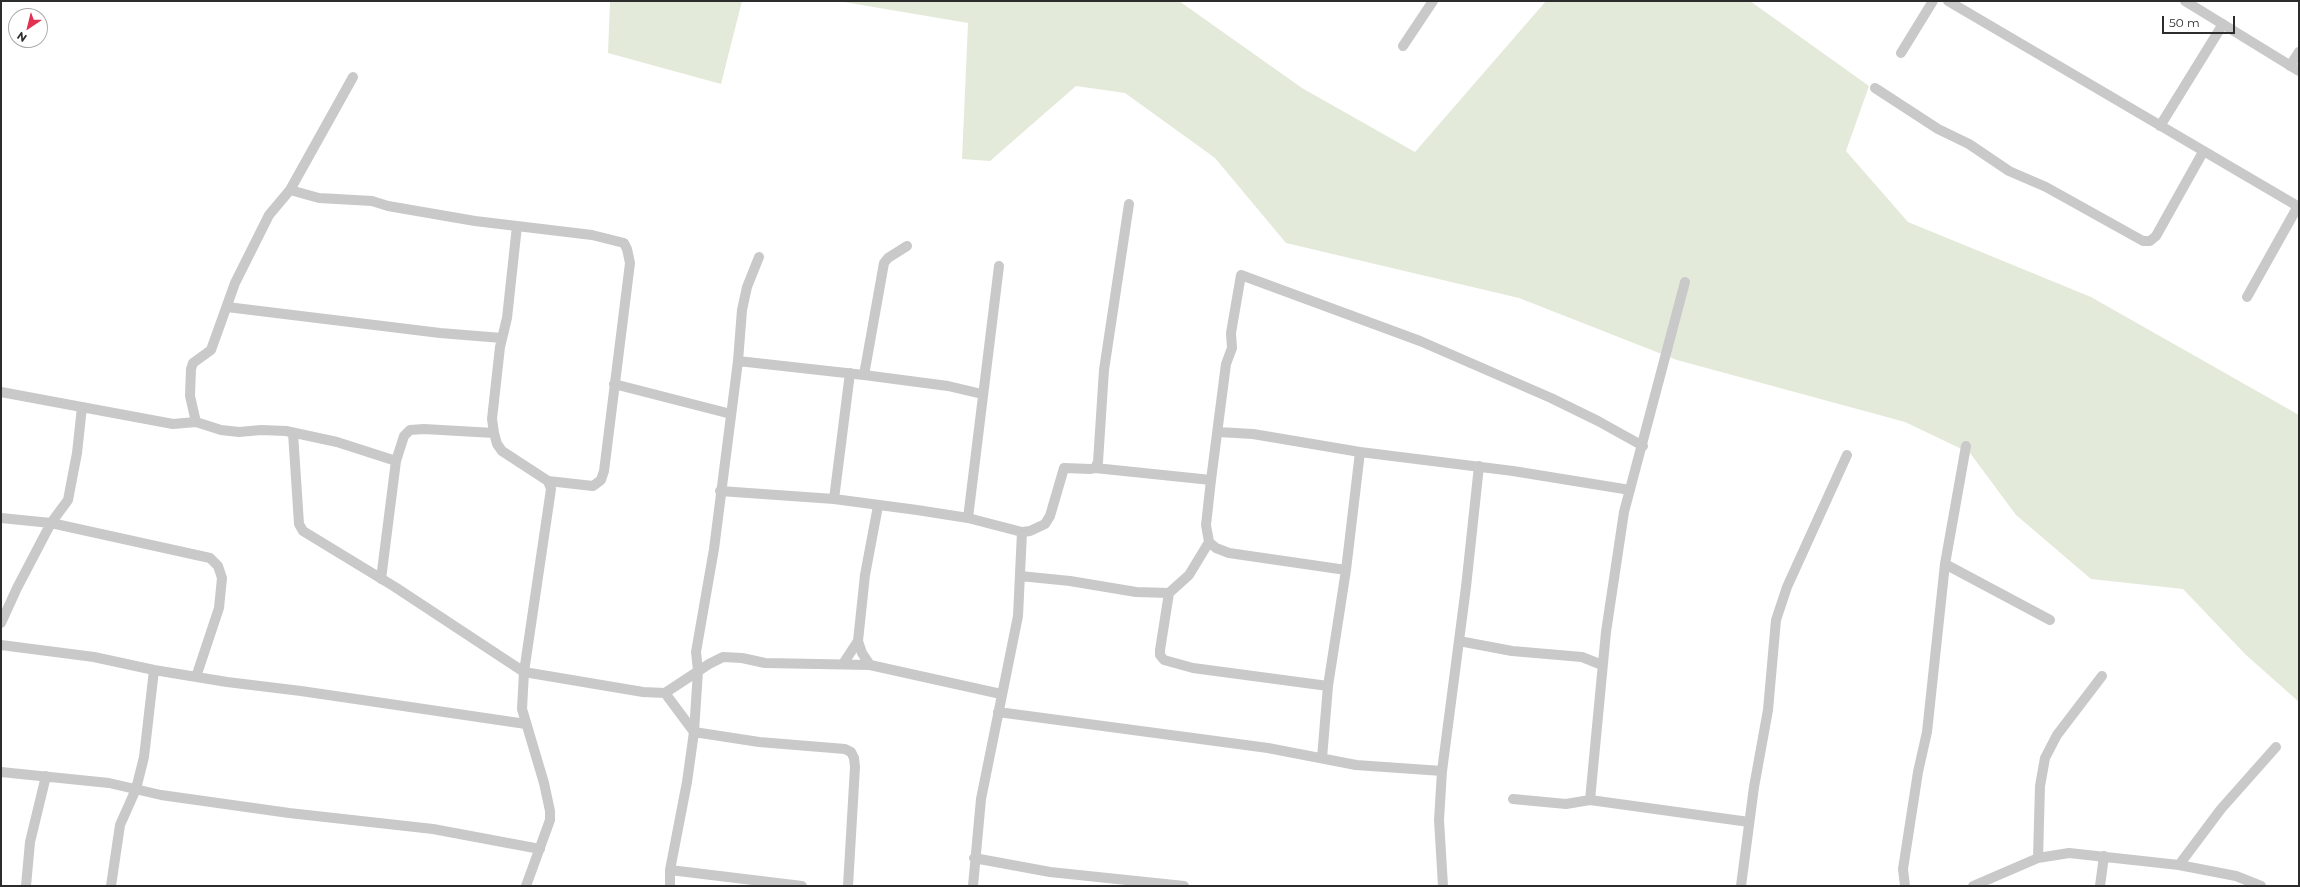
<!DOCTYPE html>
<html>
<head>
<meta charset="utf-8">
<style>
  body { margin:0 }
  #map { position:relative; width:2300px; height:887px; overflow:hidden; background:#fff; font-family:Montserrat,sans-serif }
  canvas { display:block }
  .frame { position:absolute; inset:0; border:2px solid #2c2c2c; pointer-events:none }
  .north { position:absolute; left:8px; top:8px; width:40px; height:40px; box-sizing:border-box; background:#fff; border:1px solid #ababab; border-radius:50%; rotate:215deg; font-size:11px; font-weight:700; line-height:16px; text-align:center; color:#2c2c2c }
  .north::after { content:''; display:block; margin:auto; width:14px; height:18px; background:#e23051; clip-path:polygon(50% 0,100% 100%,50% 72%,0 100%) }
  .scale { position:absolute; left:2162px; top:16px; width:73px; height:18px; box-sizing:border-box; border:2px solid #2c2c2c; border-top:0; padding-left:5px; font-size:12px; line-height:14px; white-space:nowrap; color:#2c2c2c; -webkit-text-stroke:3px #fff; paint-order:stroke }
</style>
</head>
<body>
<div id="map">
<canvas width="2300" height="887"></canvas>
<div class="frame"></div>
<div class="north">N</div>
<div class="scale">50 m</div>
</div>
<script>
const c = document.querySelector('canvas').getContext('2d');
c.lineJoin = 'round';
function fill(path, color) { c.fillStyle = color; c.fill(path, 'evenodd'); }
const shape = rows => new Path2D(rows.map(r => 'M' + r).join(''));
function stroke(path, color, width, dash) { c.strokeStyle = color; c.lineWidth = width; c.lineCap = dash ? 'butt' : 'round'; c.setLineDash(dash || []); c.stroke(path); }
fill(shape([
  [610,1,742,1,721,84,608,53],
  [838,1,1179,1,1302,88,1415,152,1546,1,1750,1,1869,86,1846,151,1908,222,2091,297,2299,415,2299,702,2246,655,2183,589,2091,579,2016,515,1970,453,1905,422,1677,360,1519,298,1286,243,1215,158,1125,93,1076,86,990,161,962,159,968,23]
]), '#e4ead9');
stroke(shape([
  [1948,1,2299,207],
  [2185,1,2299,71],
  [1403,46,1433,1],
  [1901,53,1933,1],
  [2290,66,2299,52],
  [1875,88,1938,129,1969,144,2009,171,2046,187,2143,241,2150,241,2156,236,2203,152],
  [2160,126,2223,24],
  [290,190,319,198,372,201,388,206,475,221,592,235,624,243,627,249,630,263,604,471,601,480,593,486,548,481,502,451,497,444,494,433,492,419,500,347,507,318,517,226],
  [2247,297,2298,206],
  [227,307,440,333,502,338],
  [738,361,864,375,948,386,982,394],
  [864,375,884,263,888,258,907,246],
  [614,384,731,414],
  [1,392,173,424,196,422,221,430,239,432,261,430,286,431,337,442,396,461],
  [196,422,190,396,191,369,193,363,211,350,235,283,269,215,290,190,353,77],
  [1218,432,1253,434,1360,452,1513,471,1630,490],
  [293,433,299,524,303,531,395,587,524,672,643,692,665,693,709,664,723,657,742,658,765,663,870,665,1001,694],
  [1095,468,1211,480],
  [720,491,834,499,917,510,968,518,1022,532,1030,531,1045,524,1050,516,1064,468,1091,469,1095,468,1098,462,1104,370,1129,204],
  [834,499,850,373],
  [1,518,51,523,210,558,218,566,222,578,219,608,196,677],
  [968,518,999,266],
  [1945,564,2050,620],
  [1346,570,1229,553,1216,548,1209,542,1206,525,1211,480,1226,364,1232,348,1231,333,1241,275,1420,341,1551,398,1598,421,1643,446],
  [1020,576,1070,581,1136,592,1169,593,1189,575,1209,542],
  [381,579,396,461,404,436,410,430,424,429,494,433],
  [1169,593,1160,650,1160,655,1164,660,1193,668,1328,686],
  [1,623,17,588,51,523,68,500,77,453,82,407],
  [1459,641,1512,651,1582,657,1602,665],
  [1,645,94,657,154,670,227,682,301,691,526,724],
  [843,664,858,641],
  [870,665,862,653,858,641,865,575,878,506],
  [665,693,694,732,759,742,845,749,851,752,854,758,855,767,848,886],
  [998,712,1268,748,1356,765,1442,771],
  [1322,758,1328,686,1346,570,1360,452],
  [1,772,109,783,161,795,289,813,433,829,540,849],
  [1513,799,1566,804,1590,800,1749,822],
  [1590,800,1606,632,1624,512,1685,282],
  [974,858,1050,872,1184,886],
  [2038,858,2040,786,2045,758,2057,735,2102,676],
  [2179,865,2221,809,2276,747],
  [670,870,802,886],
  [26,886,30,842,46,776],
  [111,886,120,825,136,789,144,757,154,670],
  [526,886,550,820,550,811,544,783,522,709,524,672,551,489,548,481],
  [670,886,670,870,687,782,694,732,698,671,696,652,714,549,738,361,742,310,747,287,759,257],
  [973,886,981,799,1018,616,1022,532],
  [1443,886,1439,820,1442,771,1466,587,1479,466],
  [1741,886,1754,787,1768,710,1776,620,1787,587,1847,455],
  [1905,886,1903,869,1918,772,1927,732,1945,564,1966,446],
  [1973,886,2038,858,2069,853,2179,865,2236,876,2261,886],
  [2100,886,2104,856]
]), '#c9c9c9', 10);
</script>
</body>
</html>
